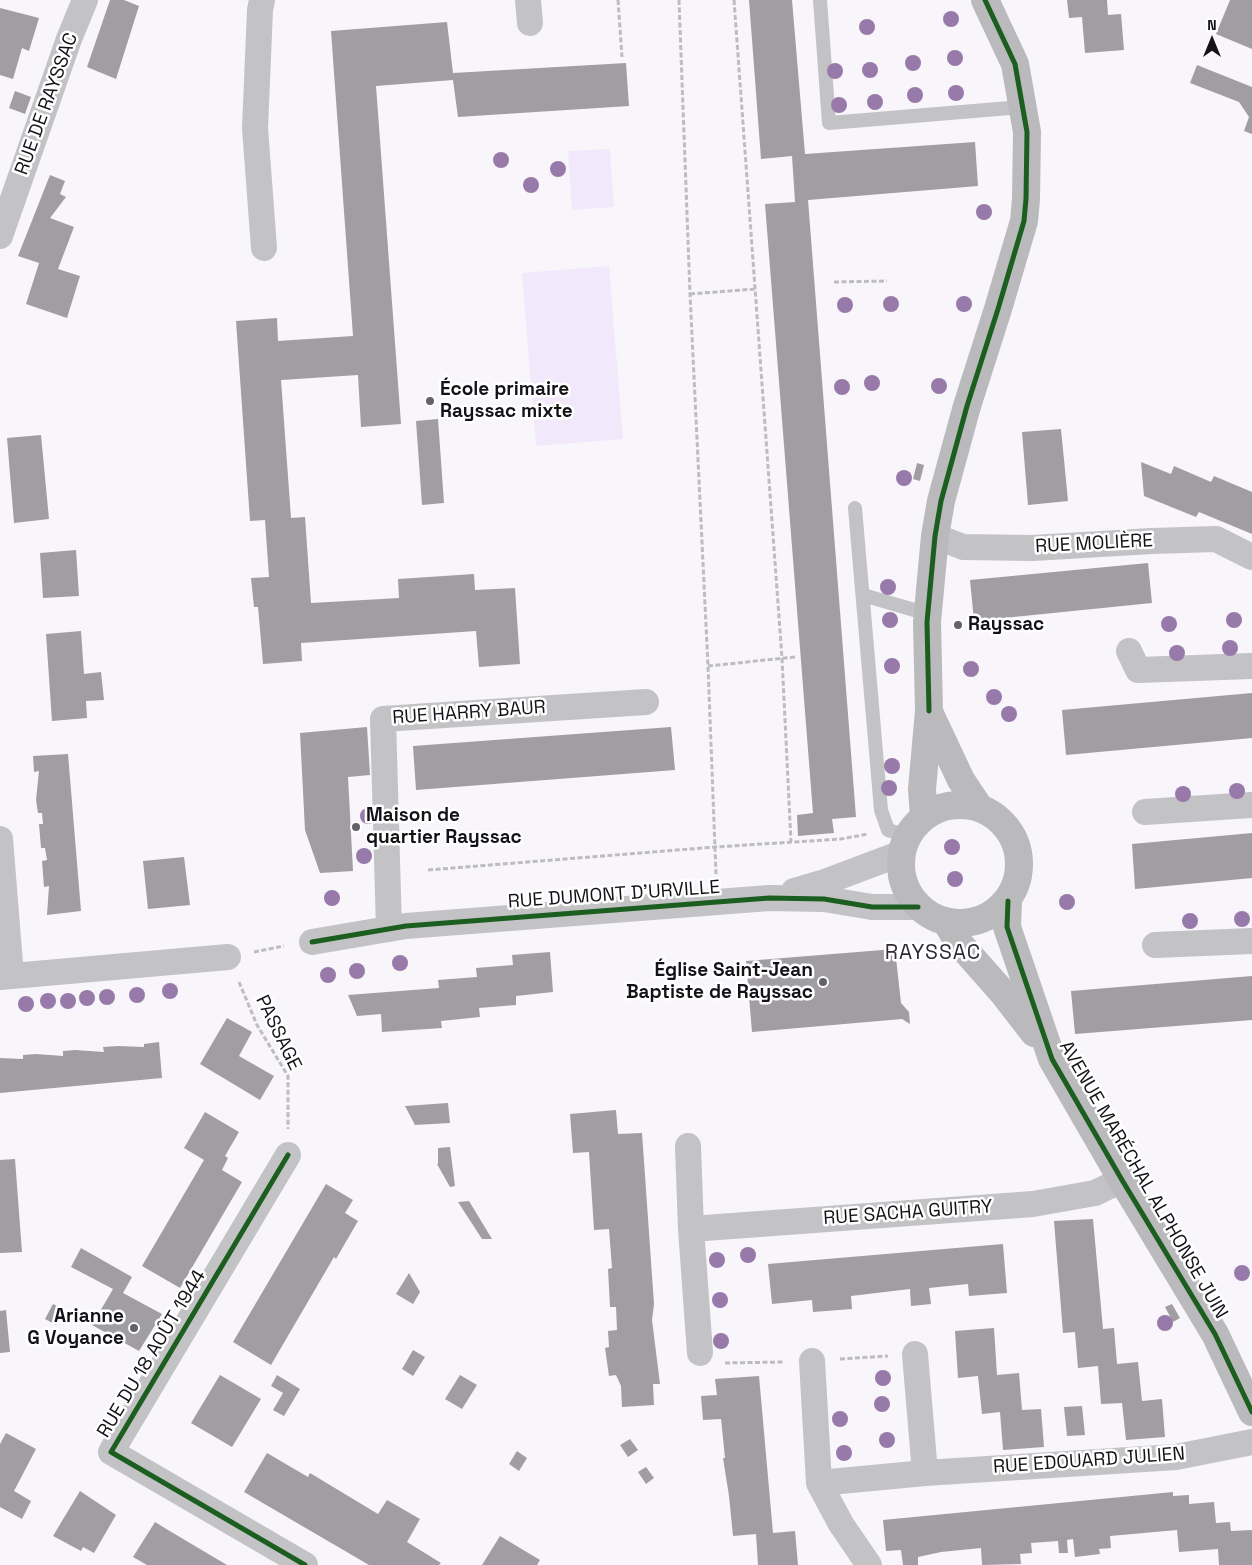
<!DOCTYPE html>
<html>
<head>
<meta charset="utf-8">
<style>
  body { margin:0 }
  #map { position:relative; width:1252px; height:1565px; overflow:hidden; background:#f8f5fb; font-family:"Space Grotesk",sans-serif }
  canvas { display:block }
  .north { position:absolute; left:1187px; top:15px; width:50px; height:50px; -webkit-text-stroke:4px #fff; paint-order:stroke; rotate:0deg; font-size:14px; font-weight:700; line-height:20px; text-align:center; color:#141217 }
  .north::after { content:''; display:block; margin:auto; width:18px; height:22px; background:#141217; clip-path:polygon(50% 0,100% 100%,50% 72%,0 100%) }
</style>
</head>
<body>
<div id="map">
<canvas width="1252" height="1565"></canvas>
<div class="north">N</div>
</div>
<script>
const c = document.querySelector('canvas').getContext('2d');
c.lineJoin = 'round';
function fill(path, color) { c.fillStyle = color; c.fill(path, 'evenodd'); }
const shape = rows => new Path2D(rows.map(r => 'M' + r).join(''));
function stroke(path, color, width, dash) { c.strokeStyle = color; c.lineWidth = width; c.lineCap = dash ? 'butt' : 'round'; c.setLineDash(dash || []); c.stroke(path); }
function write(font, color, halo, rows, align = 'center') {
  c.font = font + ' "Space Grotesk",sans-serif'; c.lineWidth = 5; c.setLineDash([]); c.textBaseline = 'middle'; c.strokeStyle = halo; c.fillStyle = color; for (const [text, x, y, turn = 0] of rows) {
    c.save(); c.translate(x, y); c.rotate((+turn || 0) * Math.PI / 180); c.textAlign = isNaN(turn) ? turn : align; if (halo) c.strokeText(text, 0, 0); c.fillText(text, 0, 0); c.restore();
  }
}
fill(shape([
  [610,149,614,207,572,210,568,151],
  [609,266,623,439,536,446,522,273]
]), '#f2e8fb');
fill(shape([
  [110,0,124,0,139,6,116,79,87,67],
  [749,0,792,0,805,154,975,142,978,186,808,200,856,817,832,819,834,833,798,836,797,815,813,813,765,204,795,202,792,156,761,159],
  [1067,0,1107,0,1108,15,1121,14,1124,50,1085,53,1082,17,1069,18],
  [1230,0,1252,0,1252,49,1216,34],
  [0,8,39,18,29,51,22,48,13,79,0,75],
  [447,22,453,73,626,63,629,106,458,117,453,80,376,86,401,424,361,427,358,375,281,380,291,518,305,517,311,603,399,598,398,579,474,574,475,590,515,588,520,664,479,667,476,631,301,643,302,661,263,664,258,607,254,607,251,578,269,577,265,520,250,521,236,321,277,318,278,341,353,336,331,31],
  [1197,65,1252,87,1252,134,1244,131,1249,117,1239,102,1190,83],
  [15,91,31,97,25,114,9,108],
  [50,175,65,181,60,194,66,197,50,218,74,227,58,269,80,276,67,318,26,304,39,263,18,256],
  [438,419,444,503,422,505,416,421],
  [1061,429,1068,501,1028,505,1022,432],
  [41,435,49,519,14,523,7,438],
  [1141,462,1171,474,1174,466,1211,482,1214,476,1252,492,1252,534,1199,512,1196,517,1144,496],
  [917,463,924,465,920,481,913,479],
  [76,550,79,596,43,598,40,553],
  [1148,563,1152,603,974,621,970,580],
  [81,631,84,674,101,672,104,700,86,701,87,718,52,721,46,634],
  [1252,693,1252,738,1066,755,1062,710],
  [367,727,370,775,348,777,353,871,320,873,305,830,300,733],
  [671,727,675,770,416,790,413,746],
  [68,754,81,911,47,915,49,886,44,887,42,861,47,860,45,848,41,848,39,824,43,824,42,813,38,813,36,800,39,771,34,772,33,756],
  [1252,833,1252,878,1135,889,1132,844],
  [184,857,190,905,148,909,143,861],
  [895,949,901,1003,909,1012,910,1024,902,1019,752,1032,746,961],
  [550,952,553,992,516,996,516,1005,479,1008,480,1017,441,1021,442,1028,382,1032,381,1014,357,1016,348,995,439,988,438,980,477,977,476,968,513,965,512,955],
  [1252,976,1252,1020,1075,1034,1071,991],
  [227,1018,252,1032,239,1056,274,1076,260,1100,200,1064],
  [159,1042,162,1078,0,1093,0,1058,23,1059,23,1055,36,1054,63,1056,63,1051,75,1050,104,1052,103,1047,118,1046,144,1047,144,1044],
  [448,1103,450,1123,415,1125,405,1106],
  [616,1110,618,1134,642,1133,654,1304,652,1320,660,1384,653,1384,654,1405,622,1407,621,1386,616,1375,609,1376,605,1348,609,1347,608,1331,617,1330,616,1307,610,1307,608,1269,612,1268,609,1229,594,1230,589,1152,573,1153,570,1114],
  [205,1112,239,1132,225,1156,228,1158,222,1170,242,1182,180,1288,142,1266,204,1160,184,1148],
  [450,1147,455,1186,450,1187,437,1164,438,1164,438,1148],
  [15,1159,22,1252,0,1253,0,1160],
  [326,1184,353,1200,345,1213,358,1221,336,1259,334,1257,271,1365,233,1342],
  [469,1201,492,1239,482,1239,458,1202],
  [1093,1219,1103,1329,1114,1328,1117,1364,1138,1362,1142,1401,1162,1399,1165,1437,1126,1440,1122,1403,1101,1404,1098,1366,1078,1368,1075,1332,1063,1333,1054,1221],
  [1003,1244,1007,1293,969,1296,968,1284,929,1288,931,1304,911,1306,910,1289,851,1296,852,1309,813,1312,812,1300,772,1304,768,1264],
  [81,1248,132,1277,123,1293,162,1314,139,1351,92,1325,113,1289,71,1267],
  [409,1273,420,1292,413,1304,396,1294],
  [53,1304,65,1310,56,1325,45,1319],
  [1172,1304,1180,1318,1173,1322,1165,1307],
  [6,1310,10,1352,0,1353,0,1311],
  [994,1328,997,1375,1019,1373,1022,1410,1041,1409,1044,1447,1003,1450,1000,1412,982,1414,978,1376,958,1378,955,1331],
  [413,1350,425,1357,413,1376,402,1369],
  [220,1375,261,1399,232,1447,191,1423],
  [277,1375,300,1389,284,1416,273,1410,283,1393,271,1386],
  [460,1375,477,1385,462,1409,445,1399],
  [759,1376,773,1533,795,1531,798,1565,758,1565,756,1534,733,1536,729,1496,723,1458,725,1458,721,1419,703,1420,701,1396,717,1395,715,1379],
  [1082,1406,1085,1435,1067,1436,1064,1407],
  [6,1433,36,1449,14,1491,31,1501,22,1519,0,1507,0,1444],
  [630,1439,638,1450,628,1457,620,1445],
  [517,1451,527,1458,519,1471,509,1464],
  [267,1453,308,1477,310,1473,378,1514,387,1500,420,1519,407,1542,441,1563,439,1565,369,1565,244,1492],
  [646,1467,654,1478,646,1484,638,1472],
  [80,1491,116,1515,94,1553,83,1547,81,1551,53,1536],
  [1173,1492,1173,1496,1189,1495,1189,1504,1214,1502,1216,1523,1230,1522,1231,1531,1252,1530,1252,1565,1219,1565,1218,1549,1179,1552,1177,1530,1110,1536,1111,1548,1099,1549,1100,1554,1075,1557,1073,1539,1067,1540,1068,1553,1059,1553,1058,1541,1031,1543,1032,1553,1020,1554,1021,1564,982,1565,981,1548,941,1552,918,1557,918,1565,903,1565,901,1550,886,1551,883,1520],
  [155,1522,168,1530,227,1565,147,1565,133,1557],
  [500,1536,540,1560,537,1565,482,1565]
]), '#a19ea3');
stroke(shape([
  [618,0,622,57],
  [679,0,690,294,708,666,716,874],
  [734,0,782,658,791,842],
  [834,282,887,281],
  [690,294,755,289],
  [708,666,795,657],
  [428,870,715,847,841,839,868,834],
  [254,952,284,946],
  [239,982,257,1025,288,1076,288,1129],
  [840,1359,888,1356],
  [725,1363,784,1362]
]), '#bdbcc0', 3, [5, 2.5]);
stroke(shape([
  [820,0,829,123,1022,107],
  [855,508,881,810,888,830,907,836],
  [863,595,928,614]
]), '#c3c2c5', 14);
stroke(shape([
  [262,0,260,10,255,128,264,248],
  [528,0,530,23],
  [0,236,69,39,85,0],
  [935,536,963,547,1033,548,1152,541,1216,539,1252,557],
  [1129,651,1138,670,1252,666],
  [1145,812,1252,805],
  [0,839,11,976],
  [794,891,825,882,902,853],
  [389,929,383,719,646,702],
  [312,942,406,926,769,898,824,899,872,907,918,907],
  [1155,945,1252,941],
  [0,977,228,957],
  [688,1146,691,1229],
  [288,1155,111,1452,305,1565],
  [700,1353,691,1229,1033,1204,1095,1193,1122,1180],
  [915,1354,925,1473],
  [812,1361,819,1483],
  [869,1565,841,1524,819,1483,925,1473,1176,1457,1252,1442]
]), '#c3c2c5', 26);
stroke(shape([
  [930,714,961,780,979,807],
  '901 864a59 59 0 1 1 118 0a59 59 0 1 1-118 0Z',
  [924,817,922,789,929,711,927,622,935,536,941,501,967,406,998,309,1024,221,1026,199,1027,132,1015,64,985,0],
  [1008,901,1007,927,1052,1059,1122,1180,1215,1334,1252,1412],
  [947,923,958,942,1003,993,1034,1033]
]), '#bab9bb', 28);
stroke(shape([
  [929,711,927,622,935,536,941,501,967,406,998,309,1024,221,1026,199,1027,132,1015,64,985,0],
  [1008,901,1007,927,1052,1059,1122,1180,1215,1334,1252,1412],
  [312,942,406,926,769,898,824,899,872,907,918,907],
  [288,1155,111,1452,305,1565]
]), '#1b5e20', 5);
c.fillStyle = '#977aaa';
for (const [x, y] of [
  [951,19],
  [867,27],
  [955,58],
  [913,63],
  [870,70],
  [835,71],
  [956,93],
  [915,95],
  [875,102],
  [839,105],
  [501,160],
  [558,169],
  [531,185],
  [984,212],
  [891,304],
  [964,304],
  [845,305],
  [872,383],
  [939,386],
  [842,387],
  [904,478],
  [888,587],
  [890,620],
  [1234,620],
  [1169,624],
  [1230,648],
  [1177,653],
  [892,666],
  [971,669],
  [994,697],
  [1009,714],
  [892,766],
  [889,788],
  [1237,791],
  [1183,794],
  [368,816],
  [952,847],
  [364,856],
  [955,879],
  [332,898],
  [1067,902],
  [1242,919],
  [1190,921],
  [400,963],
  [357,971],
  [328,975],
  [170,991],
  [137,995],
  [107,997],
  [87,998],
  [48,1001],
  [68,1001],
  [26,1004],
  [748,1255],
  [717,1260],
  [1242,1273],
  [720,1300],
  [1165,1323],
  [721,1341],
  [883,1378],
  [882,1404],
  [840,1419],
  [887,1440],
  [844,1453]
]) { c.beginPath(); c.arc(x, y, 8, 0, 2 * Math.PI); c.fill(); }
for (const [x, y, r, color] of [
  [430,401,5,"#646167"],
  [958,625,5,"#646167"],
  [356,827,5,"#646167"],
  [823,982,5,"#646167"],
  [134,1328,5,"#646167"]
]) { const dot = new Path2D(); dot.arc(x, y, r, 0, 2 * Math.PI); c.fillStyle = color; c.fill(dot); stroke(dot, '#fff', 2); }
write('19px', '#141217', '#fff', [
  ["RUE DE RAYSSAC",47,104,-70],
  ["RUE MOLIÈRE",1094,544,-3],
  ["RUE HARRY BAUR",469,713,-4],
  ["RUE DUMONT D'URVILLE",614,895,-4],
  ["PASSAGE",278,1033,64],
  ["AVENUE MARÉCHAL ALPHONSE JUIN",1143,1180,60],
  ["RUE SACHA GUITRY",908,1213,-4],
  ["RUE DU 18 AOÛT 1944",152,1354,-59],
  ["RUE EDOUARD JULIEN",1089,1461,-4]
]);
write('bold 19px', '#141217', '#fff', [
  ["École primaire",440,390],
  ["Rayssac mixte",440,412],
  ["Rayssac",968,625],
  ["Maison de",366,816],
  ["quartier Rayssac",366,838],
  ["Église Saint-Jean",813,971,"right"],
  ["Baptiste de Rayssac",813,993,"right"],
  ["Arianne",124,1317,"right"],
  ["G Voyance",124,1339,"right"]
], 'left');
c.letterSpacing = '1px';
write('21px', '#302a35', '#fff', [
  ["RAYSSAC",933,953]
]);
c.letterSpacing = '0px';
</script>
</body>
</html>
